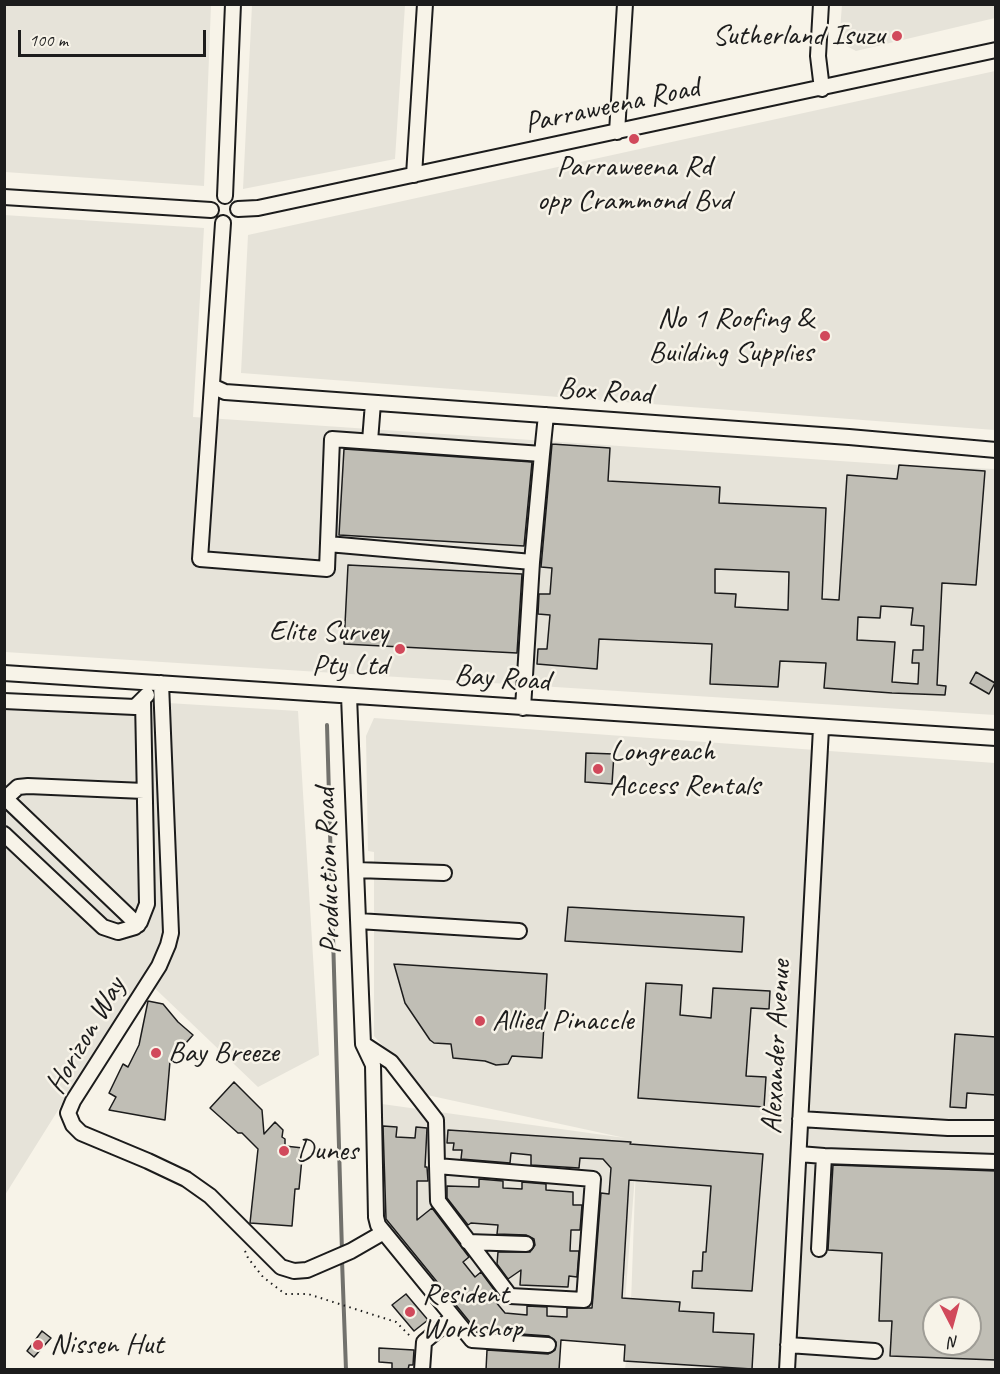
<!DOCTYPE html>
<html>
<head>
<meta charset="utf-8">
<style>
  body { margin:0 }
  #map { position:relative; width:1000px; height:1374px; overflow:hidden; background:#f7f3e8; font-family:Caveat,sans-serif }
  canvas { display:block }
  .frame { position:absolute; inset:0; border:6px solid #1c1c1c; pointer-events:none }
  .north { position:absolute; left:922px; top:1296px; width:60px; height:60px; box-sizing:border-box; background:#f7f3e8; border:2px solid #9f9d96; border-radius:50%; rotate:174deg; font-size:16px; font-weight:700; line-height:24px; text-align:center; color:#1c1c1c }
  .north::after { content:''; display:block; margin:auto; width:21px; height:27px; background:#d1495b; clip-path:polygon(50% 0,100% 100%,50% 72%,0 100%) }
  .scale { position:absolute; left:18px; top:30px; width:188px; height:27px; box-sizing:border-box; border:3px solid #1c1c1c; border-top:0; padding-left:8px; font-size:18px; line-height:21px; white-space:nowrap; color:#1c1c1c; -webkit-text-stroke:4px #f7f3e8; paint-order:stroke }
</style>
</head>
<body>
<div id="map">
<canvas width="1000" height="1374"></canvas>
<div class="frame"></div>
<div class="north">N</div>
<div class="scale">100 m</div>
</div>
<script>
const c = document.querySelector('canvas').getContext('2d');
c.lineJoin = 'round';
function fill(path, color) { c.fillStyle = color; c.fill(path, 'evenodd'); }
const shape = rows => new Path2D(rows.map(r => 'M' + r).join(''));
function stroke(path, color, width, dash) { c.strokeStyle = color; c.lineWidth = width; c.lineCap = dash ? 'butt' : 'round'; c.setLineDash(dash || []); c.stroke(path); }
function write(font, color, halo, rows, align = 'center') {
  c.font = font + ' Caveat,sans-serif'; c.lineWidth = 5; c.setLineDash([]); c.textBaseline = 'middle'; c.strokeStyle = halo; c.fillStyle = color; for (const [text, x, y, turn = 0] of rows) {
    c.save(); c.translate(x, y); c.rotate((+turn || 0) * Math.PI / 180); c.textAlign = isNaN(turn) ? turn : align; if (halo) c.strokeText(text, 0, 0); c.fillText(text, 0, 0); c.restore();
  }
}
fill(shape([
  [4,5,211,5,204,186,5,172],
  [252,5,405,5,395,159,243,189],
  [842,5,995,5,995,18,856,51,839,42],
  [995,71,995,430,241,373,248,235],
  [4,215,204,228,193,417,899,465,995,469,995,715,5,652],
  [5,693,298,711,319,1055,258,1087,142,976,5,1195],
  [374,718,995,763,995,1369,625,1369,630,1331,636,1163,622,1339,484,1330,385,1218,382,1104,625,1138,427,1095,374,1036,374,852,368,851,366,736],
  [934,1308,970,1308,970,1344,934,1344]
]), '#e6e3d9');
stroke(shape([
  [327,725,342,1252],
  [342,1260,346,1370]
]), '#72716c', 4);
const building = shape([
  [552,444,610,448,608,481,720,487,719,503,826,508,822,599,839,600,847,475,897,479,899,465,985,471,976,585,942,583,937,685,946,686,945,695,892,693,824,688,826,663,780,661,778,687,710,684,712,644,599,639,597,669,537,664,538,649,547,649,550,615,538,614,539,594,550,594,552,568,541,567,552,444],
  [715,569,789,572,788,610,735,607,736,594,715,593,715,569],
  [881,606,913,608,911,625,924,626,923,650,913,650,912,663,919,663,918,684,892,682,895,642,857,640,858,617,880,618,881,606],
  [344,449,532,462,524,546,339,535,344,449],
  [348,565,522,574,517,653,344,644,348,565],
  [976,672,995,683,989,694,970,683,976,672],
  [586,753,614,754,612,784,585,782,586,753],
  [568,907,744,917,742,952,565,941,568,907],
  [394,964,547,974,542,1058,512,1056,508,1064,496,1065,485,1061,453,1058,451,1044,434,1043,430,1040,405,1003,394,964],
  [646,983,682,985,680,1015,711,1018,713,988,770,991,769,1009,751,1008,746,1076,766,1077,764,1107,638,1098,646,983],
  [148,1001,163,1004,178,1022,193,1035,170,1061,165,1120,109,1110,116,1097,109,1093,123,1064,128,1067,139,1045,148,1001],
  [955,1034,996,1037,996,1095,967,1093,966,1108,950,1107,955,1034],
  [234,1082,262,1110,264,1134,275,1122,283,1130,282,1137,285,1139,285,1146,303,1148,299,1189,295,1189,292,1226,250,1223,258,1149,242,1133,238,1133,210,1108,234,1082],
  [383,1126,397,1127,396,1137,415,1138,416,1127,427,1128,425,1167,427,1167,428,1181,417,1181,417,1220,432,1208,469,1257,463,1262,475,1277,481,1272,495,1291,490,1295,505,1313,527,1315,527,1306,547,1307,547,1316,567,1317,567,1308,592,1308,601,1193,609,1194,611,1168,603,1159,580,1158,579,1168,531,1165,531,1155,511,1153,510,1163,461,1159,462,1150,453,1150,454,1143,447,1143,448,1130,631,1142,630,1144,763,1154,752,1291,692,1288,693,1271,702,1271,703,1252,706,1252,711,1186,629,1180,622,1298,680,1302,679,1311,714,1313,713,1332,754,1334,752,1369,624,1361,625,1345,561,1340,559,1370,486,1370,487,1350,548,1354,555,1350,556,1342,549,1336,477,1331,386,1219,383,1126],
  [833,1165,996,1171,996,1360,890,1356,892,1321,879,1321,882,1253,828,1250,833,1165],
  [934,1308,970,1308,970,1344,934,1344,934,1308],
  [479,1179,503,1181,503,1188,522,1189,522,1182,546,1184,546,1190,573,1192,573,1205,582,1205,580,1230,571,1230,570,1251,579,1251,577,1277,569,1276,568,1287,520,1285,521,1270,508,1279,497,1264,498,1252,530,1252,535,1245,534,1239,526,1235,497,1234,498,1225,471,1223,468,1225,447,1198,447,1186,479,1187,479,1179],
  [406,1294,428,1320,414,1331,392,1305,406,1294],
  [42,1331,51,1338,34,1357,27,1351,42,1331],
  [379,1348,414,1350,413,1365,409,1365,408,1370,392,1370,392,1363,379,1362,379,1348]
]);
fill(building, '#c0beb5');
stroke(building, '#1c1c1c', 1.5);
const minor = shape([
  [821,4,818,56,822,89],
  [617,132,625,4],
  [414,175,425,4],
  [225,196,233,4],
  [4,197,211,210],
  [238,209,258,208,996,50],
  [223,223,200,559,327,569,332,439,542,454,546,415],
  [212,386,225,392,849,437,996,450],
  [370,441,373,403],
  [328,544,532,562],
  [4,673,996,738],
  [161,683,171,933,168,945,159,966,73,1101,68,1113,73,1125,81,1133,148,1161,186,1179,210,1196,281,1267,294,1271,307,1270,351,1251,384,1232],
  [349,696,363,1044,373,1065,376,1217,378,1225,472,1340,548,1345],
  [4,701,135,707,147,695],
  [523,708,532,562,542,454],
  [4,797,138,925],
  [6,798,18,787,28,786,144,791],
  [4,834,103,927,118,932,135,927,140,922,147,904,143,700],
  [356,870,444,873],
  [358,921,519,931],
  [365,1045,391,1062,436,1120,437,1166,438,1201,510,1296,584,1300,593,1179,437,1166],
  [800,1119,948,1128,996,1128],
  [799,1154,824,1156,819,1249],
  [824,1156,996,1162],
  [468,1242,526,1244],
  [788,1345,875,1351],
  [422,1370,424,1342,453,1317],
  [787,1370,821,728]
]);
stroke(minor, '#1c1c1c', 18);
stroke(shape([
  [245,1251,248,1258,263,1277,285,1294,308,1294,396,1322,412,1338]
]), '#1c1c1c', 2, [1.5, 4.5]);
stroke(minor, '#f7f3e8', 14);
for (const [x, y, r, color] of [
  [897,36,6,"#d1495b"],
  [634,139,6,"#d1495b"],
  [825,336,6,"#d1495b"],
  [400,649,6,"#d1495b"],
  [598,769,6,"#d1495b"],
  [480,1021,6,"#d1495b"],
  [156,1053,6,"#d1495b"],
  [284,1151,6,"#d1495b"],
  [410,1312,6,"#d1495b"],
  [38,1345,6,"#d1495b"]
]) { const dot = new Path2D(); dot.arc(x, y, r, 0, 2 * Math.PI); c.fillStyle = color; c.fill(dot); stroke(dot, '#f7f3e8', 2); }
write('30px', '#1c1c1c', '#f7f3e8', [
  ["Sutherland Isuzu",885,36,"right"],
  ["Parraweena Rd",634,167,"center"],
  ["opp Crammond Bvd",634,201,"center"],
  ["No 1 Roofing &",813,319,"right"],
  ["Building Supplies",813,353,"right"],
  ["Elite Survey",388,632,"right"],
  ["Pty Ltd",388,666,"right"],
  ["Longreach",610,752],
  ["Access Rentals",610,786],
  ["Allied Pinaccle",492,1021],
  ["Bay Breeze",168,1053],
  ["Dunes",296,1151],
  ["Resident",422,1295],
  ["Workshop",422,1329],
  ["Nissen Hut",50,1345]
], 'left');
write('30px', '#1c1c1c', '#f7f3e8', [
  ["Parraweena Road",612,106,-12],
  ["Box Road",605,392,4],
  ["Bay Road",502,679,4],
  ["Production Road",329,871,-92],
  ["Horizon Way",86,1036,-60],
  ["Alexander Avenue",777,1047,-87]
]);
</script>
</body>
</html>
